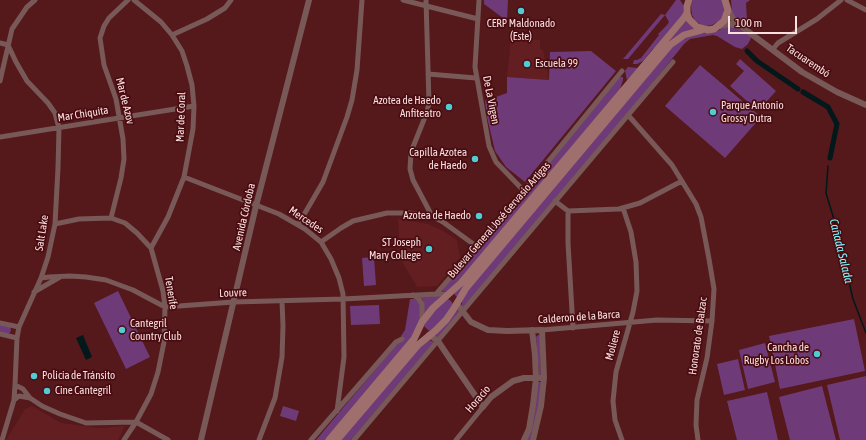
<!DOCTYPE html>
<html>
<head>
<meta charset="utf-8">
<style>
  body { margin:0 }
  #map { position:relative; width:866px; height:440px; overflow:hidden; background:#55181b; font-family:"Asap Condensed",sans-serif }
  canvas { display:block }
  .scale { position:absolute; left:728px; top:16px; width:69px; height:18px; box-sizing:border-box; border:2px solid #fae1e0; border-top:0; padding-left:5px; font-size:12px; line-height:14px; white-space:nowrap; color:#fae1e0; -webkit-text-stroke:3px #490c11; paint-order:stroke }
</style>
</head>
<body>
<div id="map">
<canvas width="866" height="440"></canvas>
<div class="scale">100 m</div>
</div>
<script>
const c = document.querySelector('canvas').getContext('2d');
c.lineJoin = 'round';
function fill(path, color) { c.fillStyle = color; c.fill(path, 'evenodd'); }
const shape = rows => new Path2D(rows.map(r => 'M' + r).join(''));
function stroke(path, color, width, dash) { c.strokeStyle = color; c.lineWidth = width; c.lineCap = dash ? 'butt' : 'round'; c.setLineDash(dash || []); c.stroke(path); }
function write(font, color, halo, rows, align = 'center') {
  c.font = font + ' "Asap Condensed",sans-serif'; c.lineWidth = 3.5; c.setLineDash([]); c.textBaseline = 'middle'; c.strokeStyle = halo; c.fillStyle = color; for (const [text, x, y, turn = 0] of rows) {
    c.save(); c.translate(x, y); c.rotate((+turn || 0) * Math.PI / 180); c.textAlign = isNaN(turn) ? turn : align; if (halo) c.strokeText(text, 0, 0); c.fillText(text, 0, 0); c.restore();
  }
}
fill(shape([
  [511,38,540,40,540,49,543,50,549,80,507,77],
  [398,219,428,224,443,231,457,240,460,258,437,286,417,287,400,258],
  [32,406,61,423,98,428,125,426,118,440,6,440,25,409]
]), '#631e21');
fill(shape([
  [484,0,508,0,507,21,484,4],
  [676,0,680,0,684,6,683,17,657,47,653,49,643,61,637,64,633,64,634,60,637,60,641,58,659,35,658,34,667,25,669,22,665,15,628,59,623,59,661,14,665,15],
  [693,0,722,0,725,10,722,19,712,25,706,26,700,24,695,20,692,15,691,6],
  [731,0,750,0,746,3,747,21,743,24,734,18,732,14],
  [687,20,694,29,684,32,457,297,453,293],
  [727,26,738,28,750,36,751,38,748,44,742,49,735,47,717,36,713,35,690,39,684,44,642,96,464,308,462,307,462,301,468,289,671,47,683,39,701,33,715,32],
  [591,51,616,71,525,182,506,167,495,151,487,117,485,101,507,93,507,77,549,80,550,52],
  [740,59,776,91,758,111,730,86,744,71,736,64],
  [700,65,761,117,725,158,665,106],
  [628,67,638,68,627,80,625,71],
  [619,77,623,77,623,80,620,89,461,280,448,291,443,291,442,289],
  [374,257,376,285,364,286,362,258],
  [118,291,150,357,126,369,94,303],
  [442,295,425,314,424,313,423,300,418,296],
  [410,299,415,299,420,303,421,319,409,341,326,440,316,440,395,346,404,339,401,336,405,330],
  [448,299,451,301,453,304,446,316,430,331,428,330,424,326,425,322,438,306],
  [379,305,380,324,351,325,350,306],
  [458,309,460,313,438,338,435,336],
  [854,319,865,371,780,389,769,336],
  [0,325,10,327,11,329,10,333,8,334,0,332],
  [538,335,540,336,541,375,539,375,536,337],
  [429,340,434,342,351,440,341,440,415,351],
  [765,343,775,382,748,389,739,350],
  [738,359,745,390,724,395,717,364],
  [866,376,866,440,840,440,827,385],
  [538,382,541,382,540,405,530,440,526,440],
  [822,386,836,440,790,440,779,397],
  [767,392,778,440,737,440,727,401],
  [283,406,299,411,296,421,280,416]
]), '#6e3b78');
fill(shape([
  [83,335,92,357,86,360,76,338]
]), '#02181a');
stroke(shape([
  [828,166,826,193,836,226,853,299,866,333]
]), '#02181a', 1.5);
stroke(shape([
  [747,51,757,61,798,89],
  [803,92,828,107,837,124,830,158]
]), '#02181a', 5);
stroke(shape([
  [134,0,161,22,172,35,182,51,187,66,192,85,194,106,193,129,184,177,168,217,151,248],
  [403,0,478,19],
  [426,0,429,103,427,112,411,152,410,169,413,180,432,216],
  [479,0,475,67,489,146,496,162,524,191],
  [847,0,866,10],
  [172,35,207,19,225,8,231,0],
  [0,43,8,45,16,62,27,81,48,103,55,113,59,128,58,168,55,224,48,257,41,278,19,327,17,338,15,385,14,400,2,440],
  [773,49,778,43,817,19,841,0],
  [428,74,476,78],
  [0,81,12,29,27,7,35,0],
  [628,115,672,165,696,204,701,217,709,259,714,289,712,321,707,358,697,400,696,425,698,440],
  [0,137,194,106],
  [184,177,279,214,305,229,321,242,331,259,339,278,343,294,344,357,337,411],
  [555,201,568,211,619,209,640,203,682,181],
  [568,211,568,243,573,328],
  [111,218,121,178,124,159,123,139,116,99,104,65,100,38,104,26,109,18,128,0],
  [55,224,79,219,111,218,125,223,137,233,151,248,163,291,165,307,164,342,158,372,151,394,136,422,124,440],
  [298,225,323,182,347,117,352,100,357,70,362,0],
  [321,242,341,228,353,221,387,213,409,213,432,216,443,222,476,246],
  [41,278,49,277,70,276,86,277,106,280,133,290,165,307,234,302,343,299,436,294,447,294],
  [34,292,60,277],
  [436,294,524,191,622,71],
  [413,295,418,298,422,304,422,322],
  [0,323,19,327],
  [542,330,657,320,712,321],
  [0,334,17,338],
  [15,385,23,389,30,398,42,406,60,414,86,423,136,422,168,440],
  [14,400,19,396,30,398],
  [259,440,275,398,282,357,283,326,282,301],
  [311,440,396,342,402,339],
  [354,440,673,62],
  [456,440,483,407],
  [622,440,615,420,613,401,616,372,633,312,637,291,636,262,631,232,623,208]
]), '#785958', 5);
stroke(shape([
  [728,10,733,19,742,27,802,72,837,92,866,105],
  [720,26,729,24,739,26],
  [457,304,471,322,488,330,507,331,542,330,544,378,541,406,533,440],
  [429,335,438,341,446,353,483,407,491,397,513,381,524,378,544,378],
  [201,440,256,206,309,0],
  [524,440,529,429,533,405,536,378,535,355,532,330]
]), '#785958', 6);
stroke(shape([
  [689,0,687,6,687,13,689,19,697,27,708,30,714,29,724,21,728,10,725,0],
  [329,440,414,339,422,322,433,308,461,283,684,18,687,13],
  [337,440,418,345,435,331,446,320,453,310,466,288,670,45,684,35,702,30]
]), '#9f6f6e', 7);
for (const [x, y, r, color] of [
  [521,11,4,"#51ccd4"],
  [527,64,4,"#51ccd4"],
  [449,107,4,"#51ccd4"],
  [713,112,4,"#51ccd4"],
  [475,159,4,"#51ccd4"],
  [479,216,4,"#51ccd4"],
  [429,249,4,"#51ccd4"],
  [122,330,4,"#51ccd4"],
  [817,354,4,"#51ccd4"],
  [34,376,4,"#51ccd4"],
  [47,391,4,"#51ccd4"]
]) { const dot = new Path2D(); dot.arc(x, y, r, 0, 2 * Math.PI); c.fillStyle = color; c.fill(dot); stroke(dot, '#490c11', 1.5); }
write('11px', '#fae1e0', '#490c11', [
  ["CERP Maldonado",521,24,"center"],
  ["(Este)",521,37,"center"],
  ["Escuela 99",535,64],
  ["Azotea de Haedo",441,101,"right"],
  ["Anfiteatro",441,114,"right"],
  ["Parque Antonio",721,106],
  ["Grossy Dutra",721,119],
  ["Capilla Azotea",467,153,"right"],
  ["de Haedo",467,166,"right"],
  ["Azotea de Haedo",471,216,"right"],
  ["ST Joseph",421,243,"right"],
  ["Mary College",421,256,"right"],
  ["Cantegril",130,324],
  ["Country Club",130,337],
  ["Cancha de",809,348,"right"],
  ["Rugby Los Lobos",809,361,"right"],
  ["Policia de Tránsito",42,376],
  ["Cine Cantegril",55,391]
], 'left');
write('11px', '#fae1e0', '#490c11', [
  ["Tacuarembó",808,61,34],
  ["De La Virgen",491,100,79],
  ["Mar de Azov",125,101,76],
  ["Mar Chiquita",83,114,-9],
  ["Mar de Coral",181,117,-88],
  ["Avenida Córdoba",244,217,-77],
  ["Mercedes",306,220,34],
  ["Bulevar General José Gervasio Artigas",499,220,-49],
  ["Salt Lake",42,233,-81],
  ["Tenerife",171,293,81],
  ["Louvre",233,293,-2],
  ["Calderon de la Barca",579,317,-4],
  ["Honorato de Balzac",698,336,-82],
  ["Moliere",613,345,-75],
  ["Horacio",478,399,-49]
]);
write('italic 12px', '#80f6fd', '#490c11', [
  ["Cañada Salada",841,251,76]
]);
</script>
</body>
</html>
